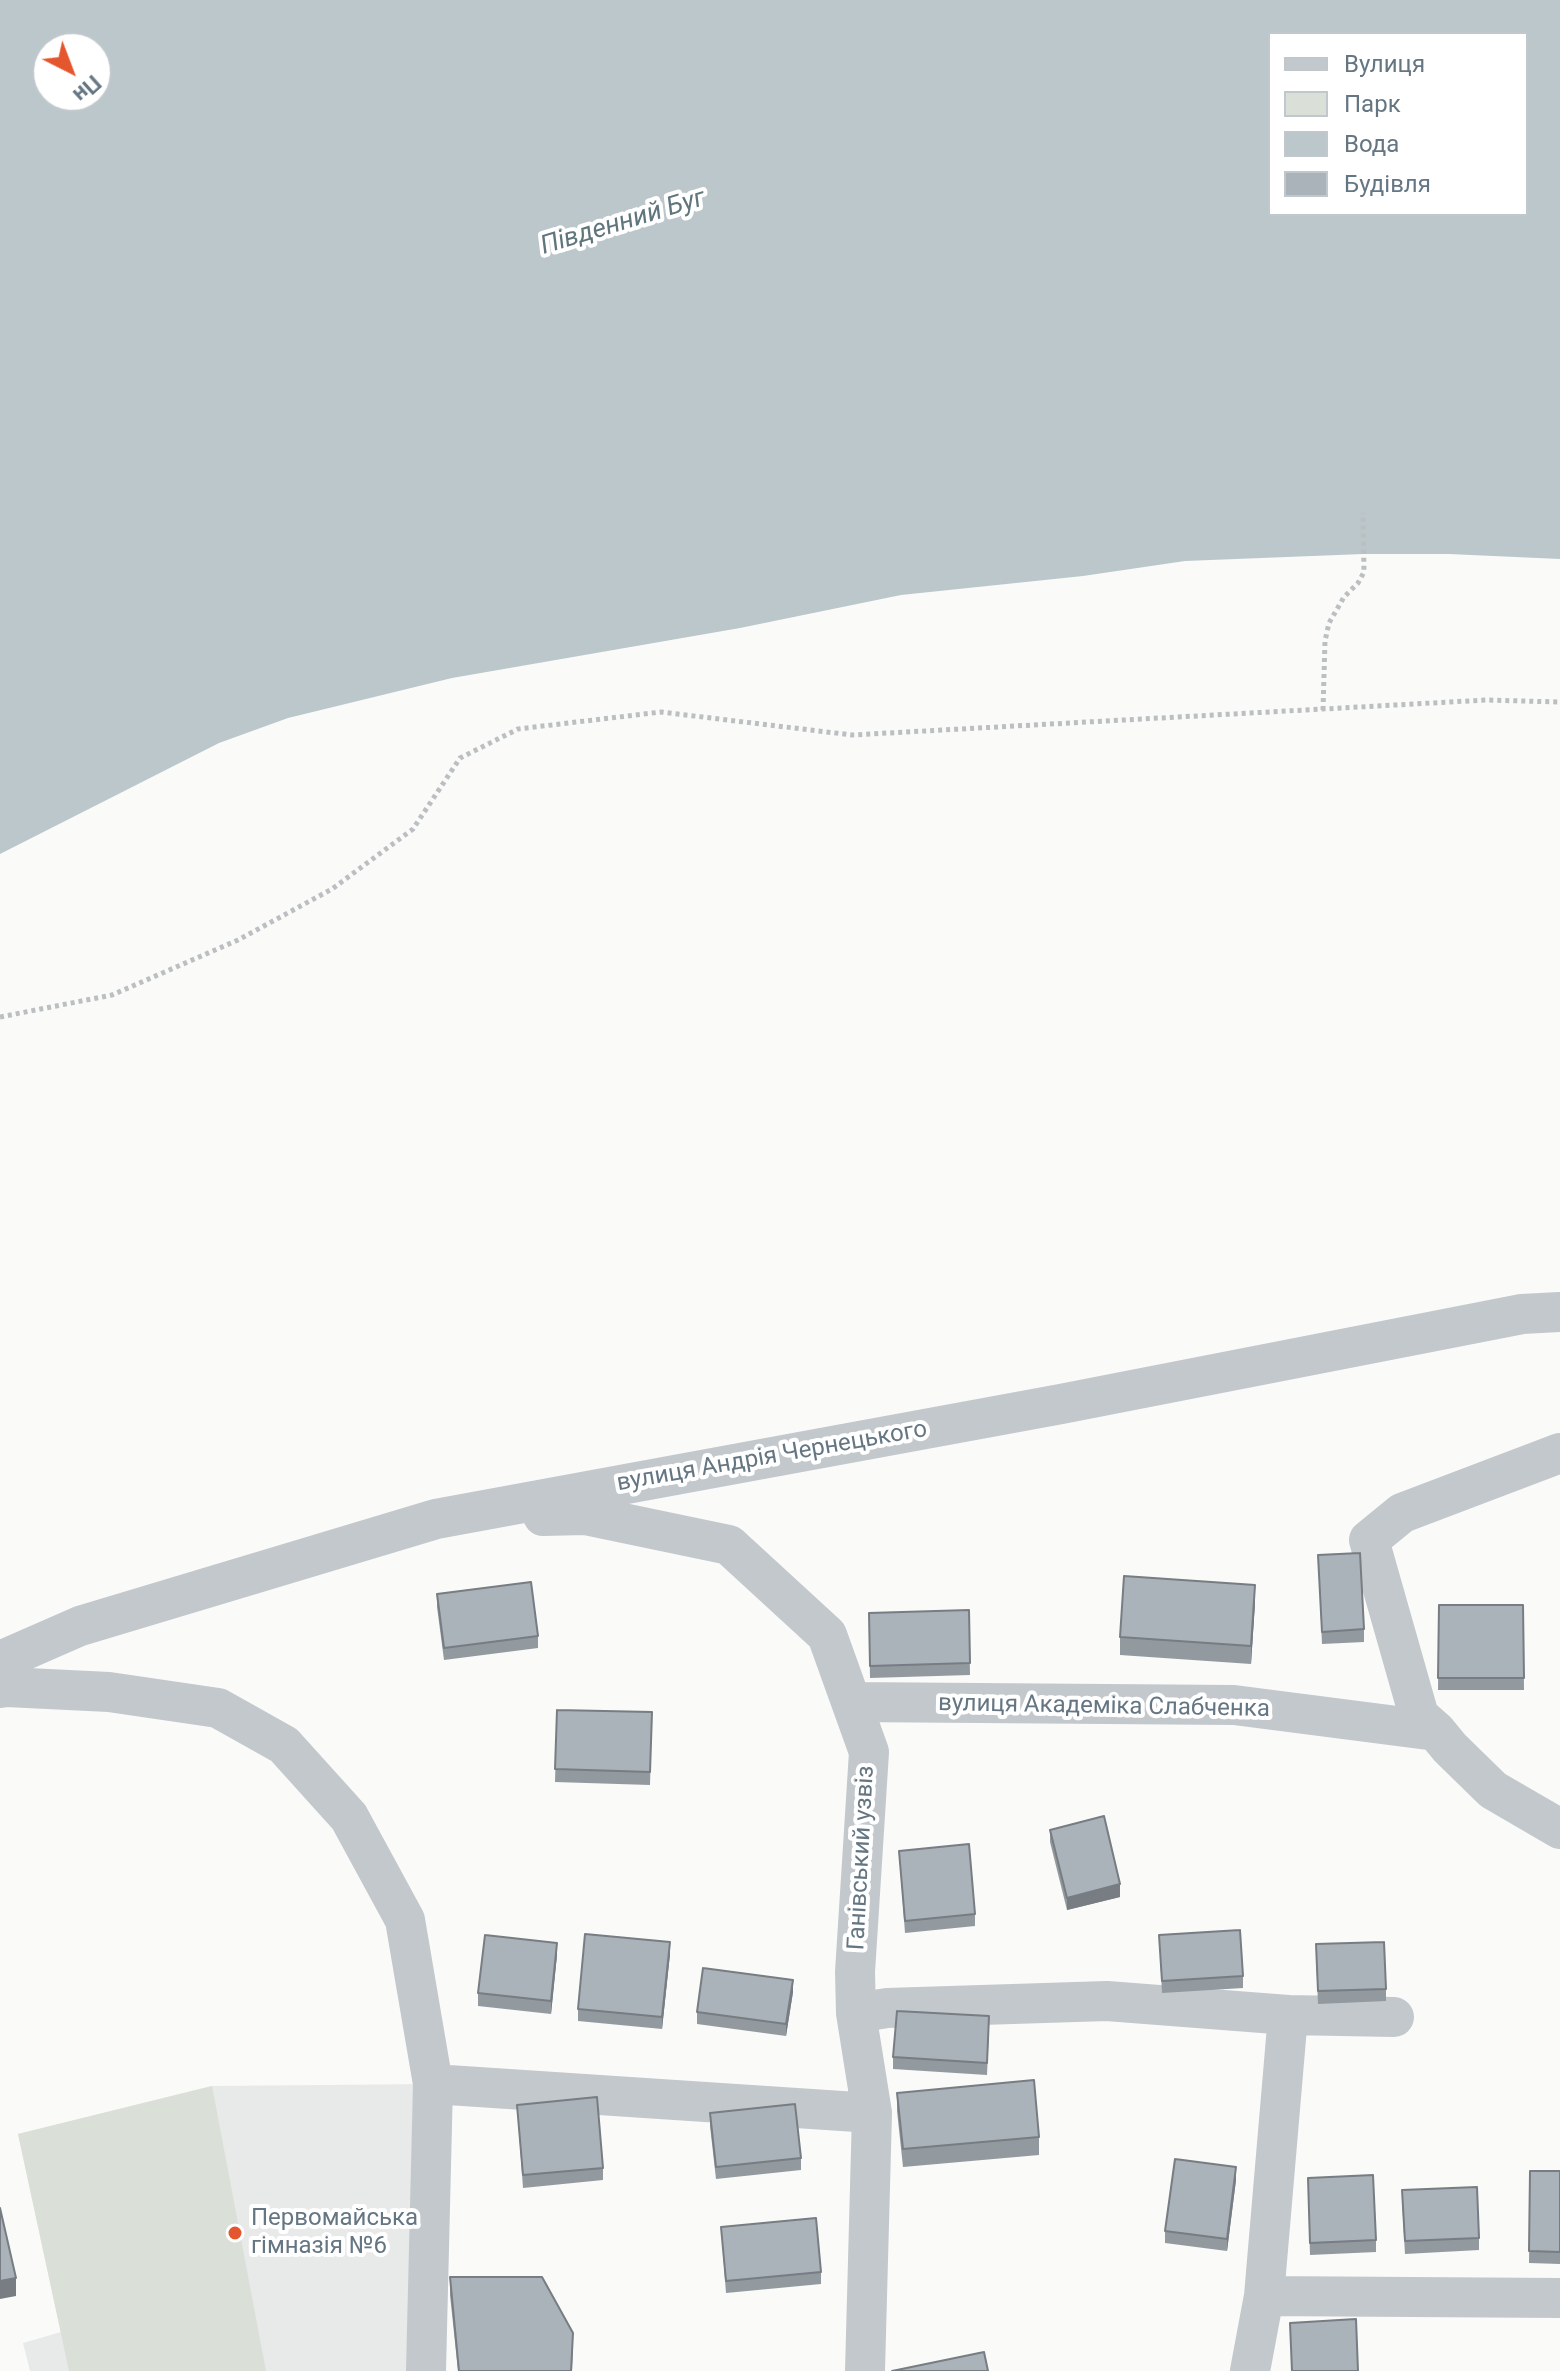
<!DOCTYPE html>
<html>
<head>
<meta charset="utf-8">
<style>
  body { margin:0 }
  #map { position:relative; width:1560px; height:2371px; overflow:hidden; background:#fafaf8; font-family:Roboto,sans-serif }
  canvas { display:block }
  .legend { position:absolute; left:1268px; top:32px; width:260px; height:184px; box-sizing:border-box; background:#fff; border:2px solid #c1c8cd; margin:0; padding:10px 14px; list-style:none; font-size:24px; color:#657683 }
  .legend li { display:flex; align-items:center; gap:16px; height:40px }
  .legend b { width:40px; border:2px solid #c1c8cd }
  .north { position:absolute; left:32px; top:32px; width:80px; height:80px; box-sizing:border-box; background:#fff; border:2px solid #c1c8cd; border-radius:50%; rotate:138deg; font-size:22px; font-weight:700; line-height:32px; text-align:center; color:#657683 }
  .north::after { content:''; display:block; margin:auto; width:28px; height:36px; background:#e4572e; clip-path:polygon(50% 0,100% 100%,50% 72%,0 100%) }
</style>
</head>
<body>
<div id="map">
<canvas width="1560" height="2371"></canvas>
<ul class="legend">
<li><b style="height:10px;background:#c3c8cc"></b>Вулиця</li>
<li><b style="height:22px;background:#dadfd7"></b>Парк</li>
<li><b style="height:22px;background:#bbc7cb"></b>Вода</li>
<li><b style="height:22px;background:#aab3b9"></b>Будівля</li>
</ul>
<div class="north">Пн</div>
</div>
<script>
const c = document.querySelector('canvas').getContext('2d');
c.lineJoin = 'round';
function fill(path, color) { c.fillStyle = color; c.fill(path, 'evenodd'); }
const shape = rows => new Path2D(rows.map(r => 'M' + r).join(''));
function stroke(path, color, width, dash) { c.strokeStyle = color; c.lineWidth = width; c.lineCap = dash ? 'butt' : 'round'; c.setLineDash(dash || []); c.stroke(path); }
function write(font, color, halo, rows, align = 'center') {
  c.font = font + ' Roboto,sans-serif'; c.lineWidth = 8; c.setLineDash([]); c.textBaseline = 'middle'; c.strokeStyle = halo; c.fillStyle = color; for (const [text, x, y, turn = 0] of rows) {
    c.save(); c.translate(x, y); c.rotate((+turn || 0) * Math.PI / 180); c.textAlign = isNaN(turn) ? turn : align; if (halo) c.strokeText(text, 0, 0); c.fillText(text, 0, 0); c.restore();
  }
}
fill(shape([
  [433,2084,426,2371,30,2371,23,2343,61,2332,18,2134,212,2086]
]), '#e8e9e9');
fill(shape([
  [212,2086,266,2371,69,2371,18,2134]
]), '#dadfd7');
fill(shape([
  [0,0,1560,0,1560,559,1449,554,1363,554,1185,561,1083,576,901,595,740,628,452,678,288,718,219,743,0,854],
  [1270,34,1526,34,1526,214,1270,214],
  [48,48,96,48,96,96,48,96]
]), '#bbc7cb');
stroke(shape([
  [1323,710,1325,641,1329,623,1344,597,1358,583,1364,572,1363,513],
  [0,1017,112,995,238,940,332,889,413,829,460,758,518,729,661,712,852,735,1486,700,1560,702]
]), '#bbbfc2', 5, [4, 4]);
stroke(shape([
  [543,1516,585,1515,729,1545,827,1635,869,1752,855,1972,856,2013,872,2113,865,2371],
  [0,1661,80,1626,436,1519,1061,1404,1522,1314,1560,1312],
  [0,1688,7,1687,109,1692,218,1708,284,1745,349,1817,405,1920,433,2084,426,2371],
  [851,1702,1234,1705,1436,1731,1450,1748,1493,1790,1560,1829],
  [1436,1731,1419,1716,1369,1540,1402,1513,1560,1453],
  [856,2013,887,2008,1107,2001,1288,2015,1394,2017],
  [433,2084,872,2113],
  [1264,2296,1560,2298],
  [1250,2371,1264,2296,1288,2015]
]), '#c3c8cc', 40);
fill(shape([
  [1318,1555,1364,1629,1364,1642,1322,1644],
  [437,1594,538,1636,538,1648,444,1660,437,1607],
  [1255,1603,1251,1664,1120,1655,1120,1637],
  [1439,1605,1523,1605,1524,1690,1438,1690],
  [969,1610,970,1675,870,1678,869,1613],
  [557,1710,652,1712,650,1785,555,1782],
  [1050,1830,1120,1897,1067,1910,1050,1842],
  [899,1851,975,1914,975,1926,905,1933],
  [1159,1935,1243,1976,1243,1988,1162,1993],
  [670,1954,662,2029,578,2021,578,2009],
  [557,1955,551,2014,478,2006,478,1993],
  [1316,1957,1386,1989,1386,2001,1318,2004],
  [793,1992,786,2036,697,2024,697,2012],
  [989,2029,987,2075,893,2069,893,2057],
  [897,2093,1039,2137,1039,2155,903,2167,897,2111],
  [517,2105,603,2168,603,2180,523,2188],
  [710,2113,801,2158,801,2170,716,2179,710,2126],
  [1530,2171,1560,2171,1560,2264,1529,2263],
  [1236,2180,1227,2251,1165,2243,1165,2231],
  [1308,2190,1376,2240,1376,2252,1310,2255],
  [1402,2202,1479,2238,1479,2250,1405,2254],
  [721,2227,821,2272,821,2284,726,2293],
  [450,2277,573,2351,572,2371,458,2371,450,2295]
]), '#929a9f');
fill(shape([
  [1255,1585,1255,1603,1251,1664,1251,1646],
  [1120,1884,1120,1897,1067,1910,1067,1898],
  [670,1942,670,1954,662,2029,662,2017],
  [557,1943,557,1955,551,2014,551,2001],
  [793,1980,793,1992,786,2036,786,2024],
  [1236,2167,1236,2180,1227,2251,1227,2239],
  [16,2278,16,2296,0,2299,0,2281]
]), '#777d82');
const building = shape([
  [1360,1553,1364,1629,1322,1632,1318,1555,1360,1553],
  [1124,1576,1255,1585,1251,1646,1120,1637,1124,1576],
  [531,1582,538,1636,444,1648,437,1594,531,1582],
  [1439,1605,1523,1605,1524,1678,1438,1678,1439,1605],
  [969,1610,970,1663,870,1666,869,1613,969,1610],
  [557,1710,652,1712,650,1772,555,1769,557,1710],
  [1104,1816,1120,1884,1067,1898,1050,1830,1104,1816],
  [969,1844,975,1914,905,1921,899,1851,969,1844],
  [1240,1930,1243,1976,1162,1981,1159,1935,1240,1930],
  [585,1934,670,1942,662,2017,578,2009,585,1934],
  [485,1935,557,1943,551,2001,478,1993,485,1935],
  [1384,1942,1386,1989,1318,1991,1316,1944,1384,1942],
  [703,1968,793,1980,786,2024,697,2012,703,1968],
  [897,2011,989,2016,987,2063,893,2057,897,2011],
  [1034,2080,1039,2137,903,2149,897,2093,1034,2080],
  [597,2097,603,2168,523,2175,517,2105,597,2097],
  [795,2104,801,2158,716,2167,710,2113,795,2104],
  [1175,2159,1236,2167,1227,2239,1165,2231,1175,2159],
  [1530,2171,1560,2171,1560,2252,1529,2251,1530,2171],
  [1373,2175,1376,2240,1310,2243,1308,2178,1373,2175],
  [1477,2187,1479,2238,1405,2241,1402,2190,1477,2187],
  [0,2208,16,2278,0,2281,0,2208],
  [816,2218,821,2272,726,2281,721,2227,816,2218],
  [450,2277,542,2277,573,2333,571,2371,459,2371,450,2277],
  [1356,2319,1358,2371,1292,2371,1290,2323,1356,2319],
  [984,2352,988,2371,892,2371,984,2352]
]);
fill(building, '#aab3b9');
stroke(building, '#777d82', 2);
for (const [x, y, r, color] of [
  [235,2233,8,"#e4572e"]
]) { const dot = new Path2D(); dot.arc(x, y, r, 0, 2 * Math.PI); c.fillStyle = color; c.fill(dot); stroke(dot, '#fff', 3); }
write('24px', '#657683', '#fff', [
  ["вулиця Андрія Чернецького",772,1457,-10],
  ["вулиця Академіка Слабченка",1104,1707,1],
  ["Ганівський узвіз",862,1858,-87]
]);
write('24px', '#657683', '#fff', [
  ["Первомайська",251,2219],
  ["гімназія №6",251,2247]
], 'left');
write('italic 26px', '#60757c', '#fff', [
  ["Південний Буг",623,223,-17]
]);
</script>
</body>
</html>
